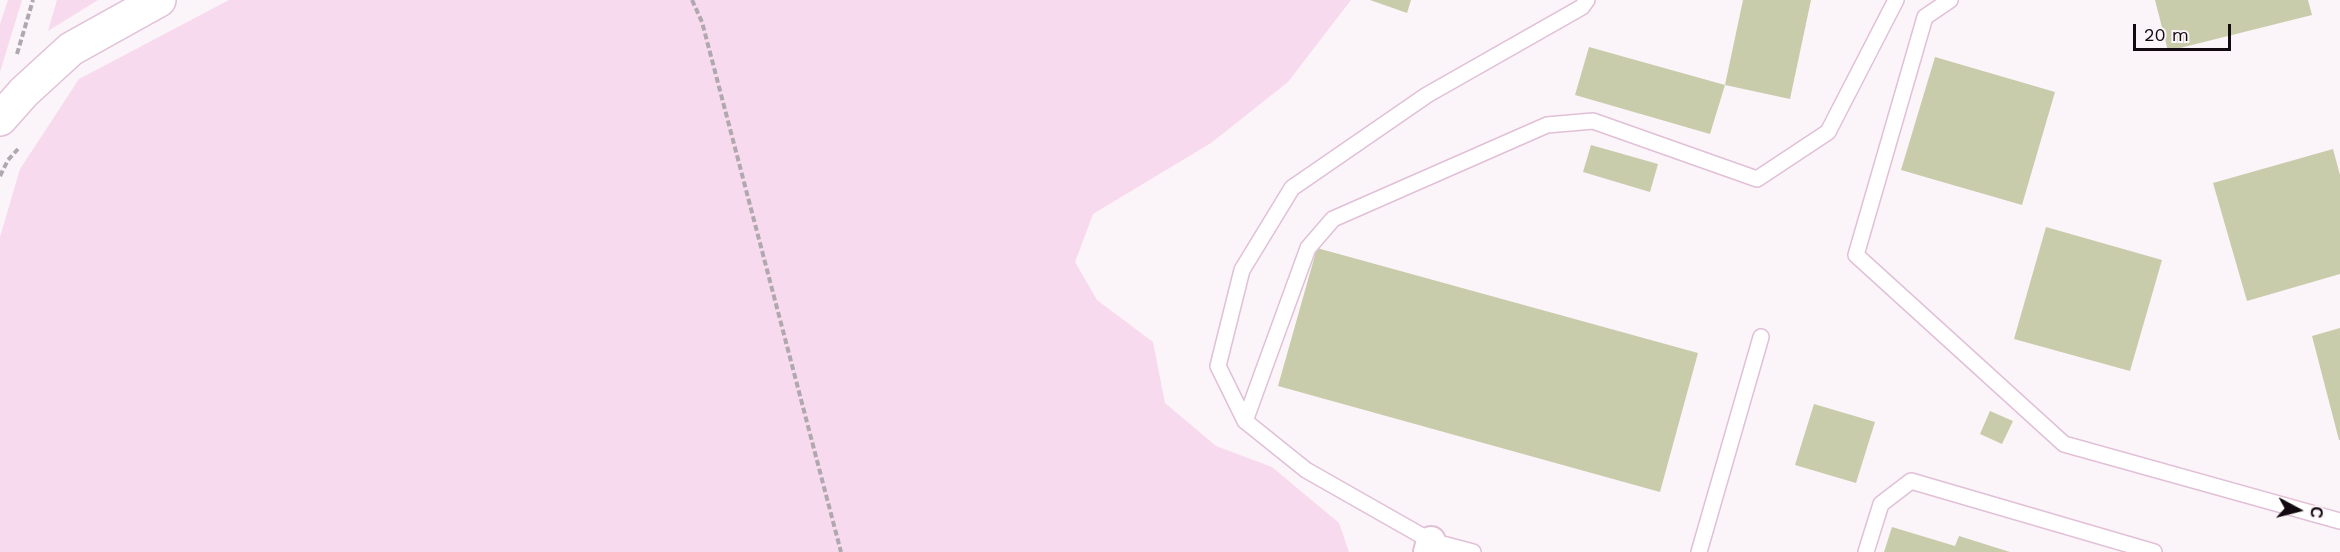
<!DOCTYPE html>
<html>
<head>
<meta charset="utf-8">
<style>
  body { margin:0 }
  #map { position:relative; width:2340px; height:552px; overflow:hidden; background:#fbf4f9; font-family:"Work Sans",sans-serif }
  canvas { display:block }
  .north { position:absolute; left:2268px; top:480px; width:60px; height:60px; -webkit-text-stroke:4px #fbf4f9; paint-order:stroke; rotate:97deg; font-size:16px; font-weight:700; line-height:24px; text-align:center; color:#130910 }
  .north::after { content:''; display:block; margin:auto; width:21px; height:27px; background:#130910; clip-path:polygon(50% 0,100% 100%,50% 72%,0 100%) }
  .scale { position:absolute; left:2133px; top:24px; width:98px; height:27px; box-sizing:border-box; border:3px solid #130910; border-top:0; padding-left:8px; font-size:18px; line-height:21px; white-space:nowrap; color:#130910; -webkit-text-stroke:4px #fbf4f9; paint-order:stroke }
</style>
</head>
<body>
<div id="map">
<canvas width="2340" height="552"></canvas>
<div class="north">С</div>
<div class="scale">20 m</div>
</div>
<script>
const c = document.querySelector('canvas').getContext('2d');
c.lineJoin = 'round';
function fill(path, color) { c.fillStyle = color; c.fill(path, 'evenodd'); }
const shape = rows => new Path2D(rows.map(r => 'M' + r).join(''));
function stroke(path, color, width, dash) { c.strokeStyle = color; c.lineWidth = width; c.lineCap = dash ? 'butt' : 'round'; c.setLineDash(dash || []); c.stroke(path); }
fill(shape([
  [8,0,22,0,0,72,0,24],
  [57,0,98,0,48,31],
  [229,0,1351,0,1288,82,1211,143,1093,214,1075,262,1097,300,1153,342,1165,403,1216,446,1272,467,1339,523,1349,552,0,552,0,237,20,169,79,79]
]), '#f8daee');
fill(shape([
  [1370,0,1411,0,1407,13],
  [1743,0,1811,0,1790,99,1725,85,1710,134,1575,95,1589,47,1725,85],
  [2155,0,2308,0,2312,15,2168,51],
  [1935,57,2055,92,2022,205,1901,170],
  [1591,145,1658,164,1650,192,1583,172],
  [2333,149,2340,175,2340,274,2247,301,2213,183],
  [2046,227,2162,260,2130,371,2014,339],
  [1317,248,1698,353,1660,492,1278,386],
  [2340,328,2340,440,2339,440,2312,336],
  [1814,404,1875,422,1856,483,1795,465],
  [1990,411,2013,421,2002,444,1980,434],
  [1892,527,1955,546,1959,536,2010,552,1884,552]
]), '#c9ccab');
const lane = shape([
  [1950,0,1925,17,1856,255,2064,444,2340,521],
  [1245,421,1308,248,1333,219,1547,125,1593,121,1757,179,1828,132,1896,0],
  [1473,552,1431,541,1306,470,1245,421,1218,366,1242,270,1292,188,1427,95,1582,7,1587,0],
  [1699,552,1761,337],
  [1866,552,1881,504,1911,481,2154,552]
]);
const street = shape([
  [1428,552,1431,541]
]);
const secondary = shape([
  [0,119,24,92,71,49,159,0]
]);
stroke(lane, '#e1c0d7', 18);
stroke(street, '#e1c0d7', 32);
stroke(secondary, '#e1c0d7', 36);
stroke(shape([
  [692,0,702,22,841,552],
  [17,54,33,0],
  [0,176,8,160,18,149]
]), '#b0a8ae', 4, [6, 3]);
stroke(lane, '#fff', 15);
stroke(street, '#fff', 28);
stroke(secondary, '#fff', 33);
</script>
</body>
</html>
